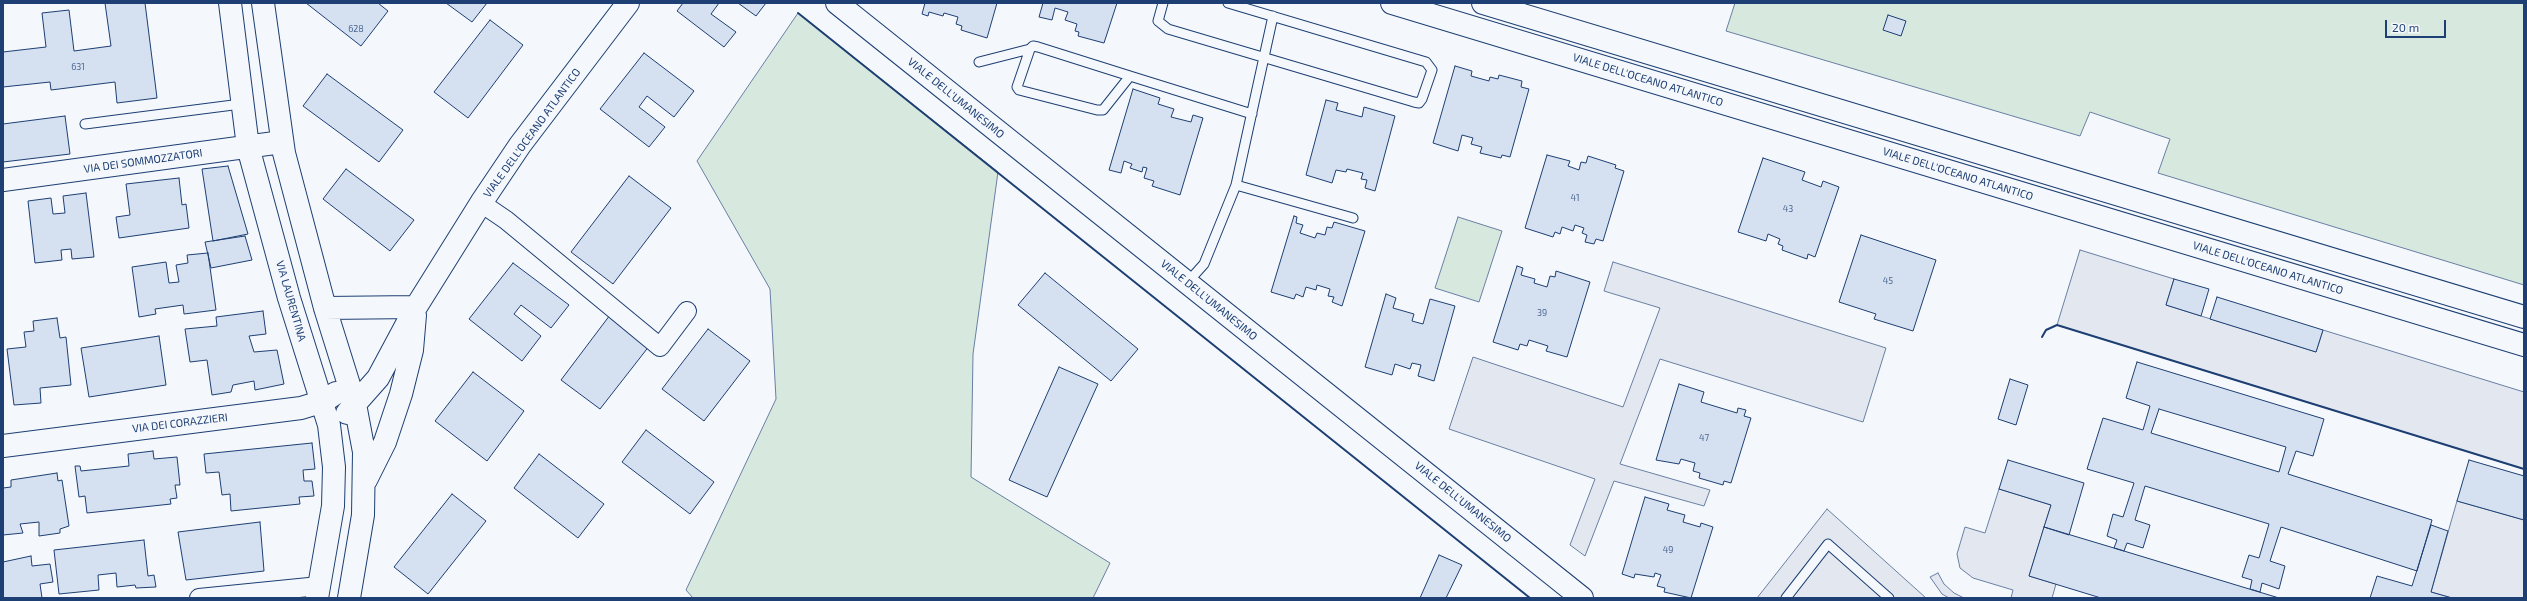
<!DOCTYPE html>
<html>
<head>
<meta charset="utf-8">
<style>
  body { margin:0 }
  #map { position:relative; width:2527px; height:601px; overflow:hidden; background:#f4f7fb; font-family:"Exo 2",sans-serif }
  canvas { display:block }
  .frame { position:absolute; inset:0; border:4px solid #1d3f73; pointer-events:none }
  .scale { position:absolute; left:2385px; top:20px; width:61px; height:18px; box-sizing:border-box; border:2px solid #1d3f73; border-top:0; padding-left:5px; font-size:12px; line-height:14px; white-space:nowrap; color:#1d3f73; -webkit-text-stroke:3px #f4f7fb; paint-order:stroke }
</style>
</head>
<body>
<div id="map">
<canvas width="2527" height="601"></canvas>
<div class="frame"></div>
<div class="scale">20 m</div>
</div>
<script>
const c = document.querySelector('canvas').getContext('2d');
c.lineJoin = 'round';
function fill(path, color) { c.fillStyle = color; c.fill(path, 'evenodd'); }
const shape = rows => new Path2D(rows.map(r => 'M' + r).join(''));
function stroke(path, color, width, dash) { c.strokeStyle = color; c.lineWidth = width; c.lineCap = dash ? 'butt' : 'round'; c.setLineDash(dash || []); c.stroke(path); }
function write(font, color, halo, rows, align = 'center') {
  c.font = font + ' "Exo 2",sans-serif'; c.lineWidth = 3; c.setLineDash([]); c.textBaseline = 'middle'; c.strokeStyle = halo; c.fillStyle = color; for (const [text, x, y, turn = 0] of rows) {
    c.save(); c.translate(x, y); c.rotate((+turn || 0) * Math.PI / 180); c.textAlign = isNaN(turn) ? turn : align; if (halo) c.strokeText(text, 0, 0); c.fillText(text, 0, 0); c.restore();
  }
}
const green = shape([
  [1735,3,2524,3,2524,285,2158,173,2170,139,2090,112,2080,136,1726,31,1735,3],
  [798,13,998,172,973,354,971,477,1110,563,1093,598,693,598,686,590,776,399,770,289,697,161,798,13],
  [1458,217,1502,231,1479,302,1435,288,1458,217]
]);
fill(green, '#d7e8df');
stroke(green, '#687fa3', 1);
const parking = shape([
  [2080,250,2174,279,2166,305,2316,352,2323,330,2524,392,2524,469,2057,325,2080,250],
  [1613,262,1886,348,1863,422,1660,359,1620,464,1710,490,1704,506,1614,481,1585,556,1570,545,1595,479,1449,429,1473,357,1623,407,1660,308,1604,291,1613,262],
  [1999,489,2051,505,2029,576,2056,584,2052,598,2011,598,2013,590,1973,578,1960,568,1957,554,1965,527,1985,533,1999,489],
  [2457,501,2524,520,2524,598,2452,598,2431,592,2457,501],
  [1827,509,1926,598,1757,598,1827,509],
  [1938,573,1944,584,1954,593,1964,598,1949,598,1942,594,1930,577,1938,573]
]);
fill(parking, '#e3e8f0');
stroke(parking, '#687fa3', 1);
const building = shape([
  [105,3,145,3,157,98,117,103,115,82,51,90,50,82,3,87,3,52,46,47,42,13,69,10,74,51,111,46,105,3],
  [306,3,378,3,388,11,361,46,306,3],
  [446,3,487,3,472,22,446,3],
  [683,3,719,3,711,14,736,32,724,47,677,11,683,3],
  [738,3,766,3,756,16,738,3],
  [925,3,997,3,987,38,961,30,962,26,956,24,958,17,944,13,943,16,929,12,928,16,922,14,925,3],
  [1043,3,1117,3,1104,43,1078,36,1079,32,1075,31,1077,24,1065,20,1068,12,1055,8,1052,20,1039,17,1043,3],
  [1888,15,1906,21,1901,36,1883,30,1888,15],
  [490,20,523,45,468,118,434,92,490,20],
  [644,53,694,91,674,117,647,96,639,107,665,127,649,147,600,109,644,53],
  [1455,66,1472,71,1471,76,1489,81,1490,77,1498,79,1499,75,1522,81,1521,87,1529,89,1510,157,1502,155,1501,158,1480,153,1482,147,1471,144,1473,138,1462,135,1458,151,1433,143,1455,66],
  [327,74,403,130,379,162,303,106,327,74],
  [1133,89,1160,98,1158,104,1174,109,1171,117,1191,122,1193,115,1203,118,1180,195,1152,186,1154,181,1144,178,1147,168,1143,167,1142,172,1130,168,1132,164,1124,161,1121,173,1109,170,1133,89],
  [1326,100,1338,103,1336,110,1362,117,1364,107,1395,116,1375,191,1365,188,1367,180,1361,179,1363,173,1347,169,1346,172,1336,170,1332,183,1306,175,1326,100],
  [65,116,70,154,3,162,3,124,65,116],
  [1547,155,1570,161,1568,166,1579,170,1581,162,1586,163,1588,156,1616,165,1615,168,1624,171,1603,241,1596,239,1594,244,1585,242,1587,235,1582,233,1584,228,1575,225,1573,231,1562,227,1560,234,1555,232,1553,237,1525,228,1547,155],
  [1763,158,1805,172,1802,180,1821,187,1823,181,1839,187,1815,257,1808,254,1807,259,1782,250,1783,246,1778,244,1780,239,1768,234,1766,241,1738,232,1763,158],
  [228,166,248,234,213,241,202,169,228,166],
  [346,169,414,220,390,251,323,199,346,169],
  [629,176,671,208,613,284,571,252,629,176],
  [179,178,182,205,186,204,189,228,119,238,116,217,130,215,126,184,179,178],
  [86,193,94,257,72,259,71,249,61,250,62,260,35,263,28,201,51,198,53,214,65,213,63,196,86,193],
  [1294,216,1297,217,1296,223,1303,225,1300,233,1315,238,1317,233,1325,235,1327,227,1332,228,1334,222,1365,231,1342,306,1332,302,1334,297,1328,296,1330,289,1317,285,1316,290,1306,287,1303,297,1296,294,1294,299,1271,292,1294,216],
  [1861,235,1936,260,1913,331,1874,319,1876,314,1839,302,1861,235],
  [245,236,252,260,211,268,205,242,245,236],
  [208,253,216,310,184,314,183,305,155,309,156,314,139,317,132,267,166,262,169,283,179,282,176,265,188,263,187,255,208,253],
  [513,263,569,305,551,328,521,305,514,314,541,336,522,361,469,319,513,263],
  [1517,266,1523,268,1521,275,1535,279,1534,283,1547,287,1550,276,1555,277,1556,271,1590,282,1567,357,1546,351,1548,346,1529,340,1527,346,1520,344,1518,350,1493,342,1517,266],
  [1045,273,1138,349,1111,381,1018,305,1045,273],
  [2174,279,2209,289,2201,316,2166,305,2174,279],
  [1386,294,1396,298,1393,308,1414,314,1412,321,1423,324,1430,299,1455,306,1434,381,1418,376,1421,365,1412,363,1410,369,1395,364,1392,375,1365,367,1386,294],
  [2217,297,2323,330,2316,352,2210,319,2217,297],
  [263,311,266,334,249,336,254,352,277,350,284,384,255,390,254,381,233,385,231,392,212,395,207,360,190,362,185,329,217,326,216,317,263,311],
  [610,315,650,345,600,409,561,380,610,315],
  [57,318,60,338,66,337,71,385,40,388,41,403,14,405,7,349,26,347,24,332,34,331,33,321,57,318],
  [708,329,750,361,704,421,662,389,708,329],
  [159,336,166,385,89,397,81,348,159,336],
  [2137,362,2324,419,2313,456,2296,451,2288,474,2432,520,2417,571,2281,527,2270,561,2285,566,2279,589,2262,583,2260,592,2250,589,2252,580,2242,577,2249,555,2259,558,2269,524,2145,486,2135,520,2150,525,2143,548,2127,543,2124,551,2114,548,2117,540,2107,536,2113,514,2123,517,2134,483,2087,469,2103,418,2143,430,2150,406,2126,398,2137,362],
  [2159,409,2286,447,2279,472,2151,433,2159,409],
  [1059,367,1098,384,1047,497,1009,480,1059,367],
  [473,372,524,411,487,461,435,421,473,372],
  [2010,379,2028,385,2016,425,1998,419,2010,379],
  [1679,384,1704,392,1701,402,1737,413,1738,408,1746,410,1744,416,1751,418,1731,483,1724,481,1723,485,1699,478,1700,473,1693,471,1695,463,1681,459,1679,464,1656,460,1679,384],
  [646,430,714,482,690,514,622,462,646,430],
  [312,443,315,469,303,470,304,481,312,481,314,496,299,497,300,504,231,511,230,494,222,495,219,472,206,473,204,454,312,443],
  [153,451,154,459,177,457,180,485,175,485,177,498,170,499,171,504,87,513,85,496,79,497,75,466,80,466,81,471,129,466,128,454,153,451],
  [539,454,604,504,578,538,514,488,539,454],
  [2008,460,2084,483,2069,535,2044,527,2051,505,1999,489,2008,460],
  [2469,460,2524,476,2524,520,2457,501,2469,460],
  [57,473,58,481,62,480,69,526,60,529,60,533,39,536,39,522,20,524,23,533,3,535,3,488,11,487,11,480,57,473],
  [452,494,486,521,428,594,394,567,452,494],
  [1645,497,1669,504,1667,510,1685,515,1683,522,1700,527,1701,523,1713,527,1691,598,1664,592,1665,588,1657,586,1661,575,1655,573,1654,577,1635,574,1634,578,1622,574,1645,497],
  [260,522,264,571,186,580,178,532,260,522],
  [2431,525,2448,531,2431,592,2452,598,2370,598,2377,576,2412,586,2431,525],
  [2044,527,2114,548,2279,598,2101,598,2029,576,2044,527],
  [144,540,148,576,154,575,156,587,136,588,135,585,117,587,116,573,98,575,99,590,59,594,54,550,144,540],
  [1439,555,1462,565,1446,598,1420,598,1439,555],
  [31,556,32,566,50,564,53,582,40,584,42,598,3,598,3,562,31,556]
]);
fill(building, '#d5e0f0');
stroke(building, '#1d3f73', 1);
const lane = shape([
  [1163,3,1158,21,1168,29,1414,102,1419,103,1422,99,1432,70,1426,62,1228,3],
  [979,62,1030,49],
  [1130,76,1103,110,1097,110,1019,90,1017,87,1030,49,1033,46,1038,47,1130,76,1252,114],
  [85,124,241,104],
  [1236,185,1353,218],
  [1187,283,1204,264,1236,185,1273,16],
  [1786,598,1828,544,1889,598]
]);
const street = shape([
  [481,203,506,220,660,347,687,311],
  [199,598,319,586]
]);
const secondary = shape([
  [230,3,248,147,289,298,329,425,334,467,333,506,317,598],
  [263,3,284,153,325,308,355,404,364,452,363,515,349,598],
  [837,3,1582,598],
  [1392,3,2524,345],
  [1483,3,2524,317],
  [3,180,282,142],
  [325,308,416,307],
  [347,413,378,378,416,307,481,203,520,145,628,3],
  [3,446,301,408,324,401,336,393],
  [366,480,385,442,401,394,412,350,415,315]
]);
stroke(lane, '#1d3f73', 11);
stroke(street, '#1d3f73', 20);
stroke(secondary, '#1d3f73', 24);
stroke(lane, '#f4f7fb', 9);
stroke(street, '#f4f7fb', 18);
stroke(secondary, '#f4f7fb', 22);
stroke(shape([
  [798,13,1530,598],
  [2042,337,2046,330,2057,325,2524,469]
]), '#1d3f73', 2);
write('9px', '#4b6792', null, [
  ["628",356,29],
  ["631",78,67],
  ["41",1575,198],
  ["43",1788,209],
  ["45",1888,281],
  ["39",1542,313],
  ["47",1704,438],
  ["49",1668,550]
]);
write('11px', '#1d3f73', '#f4f7fb', [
  ["VIALE DELL'OCEANO ATLANTICO",1648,80,17],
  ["VIALE DELL'UMANESIMO",956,98,39],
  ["VIALE DELL'OCEANO ATLANTICO",532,133,-54],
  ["VIA DEI SOMMOZZATORI",143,161,-8],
  ["VIALE DELL'OCEANO ATLANTICO",1958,174,17],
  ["VIALE DELL'OCEANO ATLANTICO",2268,268,17],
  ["VIALE DELL'UMANESIMO",1209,300,39],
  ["VIA LAURENTINA",291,301,74],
  ["VIA DEI CORAZZIERI",180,423,-7],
  ["VIALE DELL'UMANESIMO",1463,502,39]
]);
</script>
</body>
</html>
